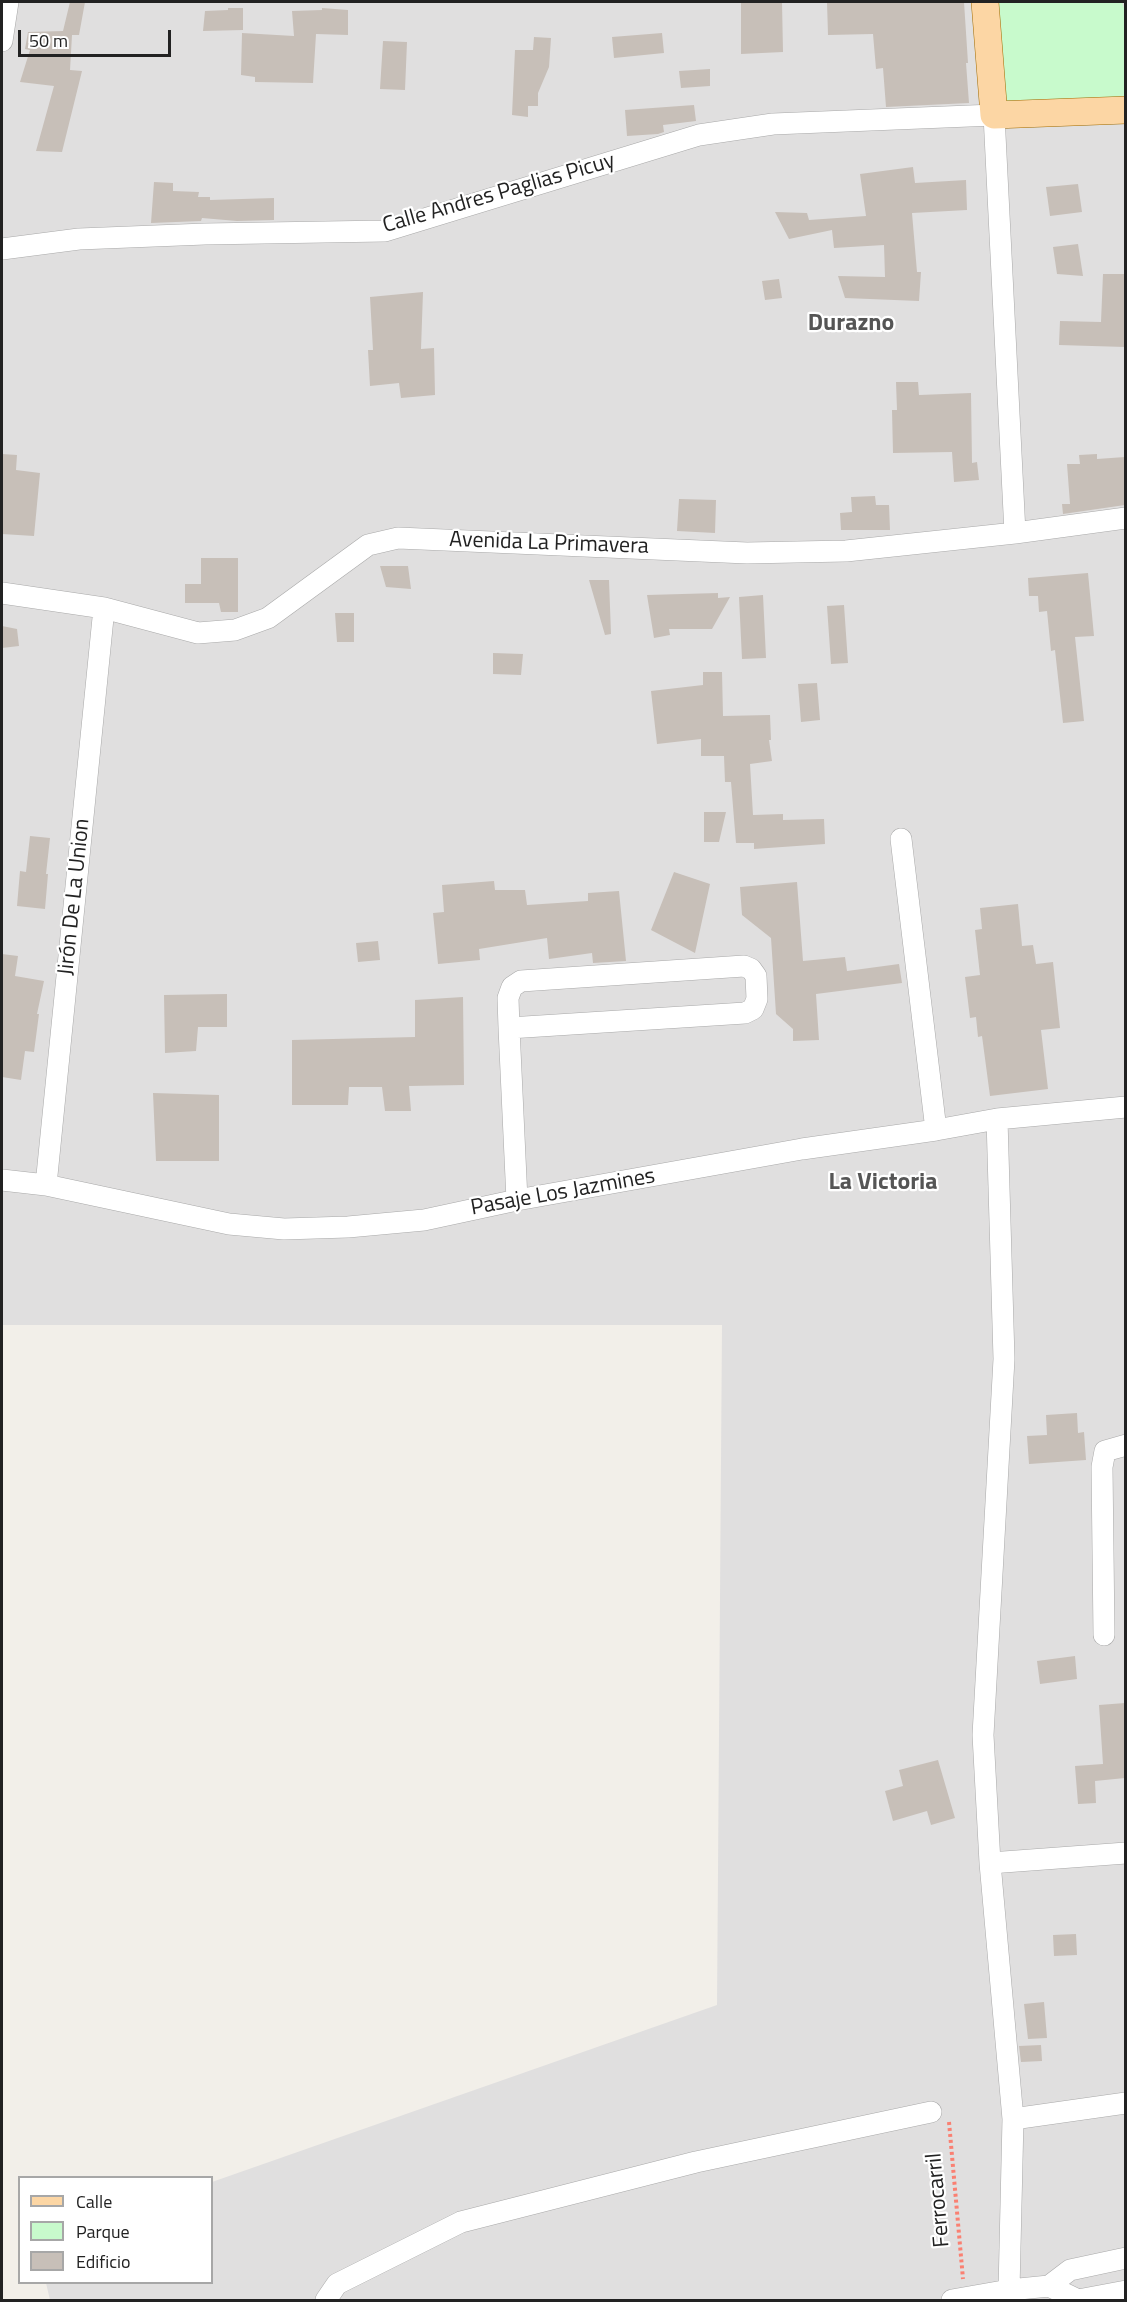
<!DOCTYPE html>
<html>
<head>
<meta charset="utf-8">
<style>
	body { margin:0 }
	#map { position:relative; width:1127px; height:2302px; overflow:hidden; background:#f2efe9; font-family:"Titillium Web",sans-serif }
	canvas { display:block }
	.frame { position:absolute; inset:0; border:3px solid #222; pointer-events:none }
	.legend { position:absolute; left:18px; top:2176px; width:195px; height:108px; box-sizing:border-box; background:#fff; border:2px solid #a7a7a7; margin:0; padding:8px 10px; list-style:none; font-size:18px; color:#222 }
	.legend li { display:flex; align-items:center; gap:12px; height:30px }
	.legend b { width:30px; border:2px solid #a7a7a7 }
	.scale { position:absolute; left:18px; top:30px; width:153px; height:27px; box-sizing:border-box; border:3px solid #222; border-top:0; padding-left:8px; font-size:18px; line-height:21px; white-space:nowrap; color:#222; -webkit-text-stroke:4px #fff; paint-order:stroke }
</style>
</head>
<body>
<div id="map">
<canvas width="1127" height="2302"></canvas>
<div class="frame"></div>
<ul class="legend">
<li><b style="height:8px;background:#fcd6a4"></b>Calle</li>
<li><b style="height:16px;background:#c8facc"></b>Parque</li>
<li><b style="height:16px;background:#c7bfb8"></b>Edificio</li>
</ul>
<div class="scale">50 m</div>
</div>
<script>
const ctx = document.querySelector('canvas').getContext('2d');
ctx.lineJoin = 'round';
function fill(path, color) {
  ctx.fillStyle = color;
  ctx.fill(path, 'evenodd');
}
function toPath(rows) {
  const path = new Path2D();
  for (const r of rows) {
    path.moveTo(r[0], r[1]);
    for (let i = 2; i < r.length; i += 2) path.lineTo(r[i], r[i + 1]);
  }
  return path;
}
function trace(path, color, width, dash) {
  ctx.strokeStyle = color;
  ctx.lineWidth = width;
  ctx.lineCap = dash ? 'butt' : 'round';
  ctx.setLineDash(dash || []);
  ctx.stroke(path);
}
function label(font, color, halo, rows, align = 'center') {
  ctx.font = font + ' "Titillium Web",sans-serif';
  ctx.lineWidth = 4.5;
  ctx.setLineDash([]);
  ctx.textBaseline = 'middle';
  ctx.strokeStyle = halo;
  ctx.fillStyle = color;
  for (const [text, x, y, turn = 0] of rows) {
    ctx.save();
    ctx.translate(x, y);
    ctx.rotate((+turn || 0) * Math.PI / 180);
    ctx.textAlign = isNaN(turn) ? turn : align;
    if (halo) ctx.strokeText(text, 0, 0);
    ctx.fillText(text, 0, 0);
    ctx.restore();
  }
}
const residential = toPath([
	[2,2,1125,2,1125,2300,50,2300,46,2283,212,2282,212,2182,717,2005,722,1325,2,1325]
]);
const park = toPath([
	[993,2,1122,2,1126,14,1125,101,1000,105]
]);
const building = toPath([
	[70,2,85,2,79,35,72,35,70,70,82,71,62,152,36,151,54,86,20,82,30,50,25,49,28,32,63,31],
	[741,2,782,2,783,52,741,54],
	[827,2,964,2,968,63,966,63,969,103,886,107,883,68,876,69,873,34,828,35],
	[228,8,243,8,243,30,203,31,205,11,228,10],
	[322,8,348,10,348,35,316,34,313,83,255,82,255,77,241,75,242,33,294,36,292,11,322,10],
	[662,33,664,53,614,58,612,37],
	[534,37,551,38,549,67,538,93,538,106,528,106,528,117,512,115,515,50,533,50],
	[383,41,407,42,405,90,380,89],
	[710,69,710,86,681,88,679,71],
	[694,105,696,121,663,125,664,132,658,134,627,136,625,110],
	[913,167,915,183,966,180,967,210,912,213,917,272,921,272,919,301,845,298,838,276,885,277,884,245,834,248,832,230,789,239,775,212,807,213,809,220,866,216,860,174],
	[154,182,173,183,173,191,199,192,198,197,210,197,210,200,274,198,274,220,237,221,202,218,201,221,151,223],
	[1078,184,1082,212,1050,216,1046,187],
	[1078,244,1083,276,1057,274,1053,247],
	[1103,274,1125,274,1125,347,1059,345,1060,321,1101,322],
	[779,279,782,298,765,300,762,281],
	[423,292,421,349,434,348,435,395,401,398,399,383,370,386,368,350,373,350,370,297],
	[896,382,918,382,919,395,971,393,972,463,977,462,979,480,954,482,952,452,893,453,892,410,897,410],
	[2,454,17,455,16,470,40,473,34,536,2,534],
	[1097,454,1097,459,1125,457,1125,505,1063,514,1062,504,1070,504,1067,464,1080,464,1079,455],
	[875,496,876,505,889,505,890,530,841,530,840,513,852,512,851,497],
	[679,499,716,500,715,533,677,531],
	[201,558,238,558,238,612,221,612,219,603,185,603,185,584,201,584],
	[380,566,408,566,411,589,386,587],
	[1088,573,1094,636,1075,637,1084,721,1063,723,1055,650,1051,651,1047,611,1039,612,1038,596,1029,596,1028,578],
	[589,580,609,580,611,634,605,635],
	[718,593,718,598,730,597,712,629,669,629,670,635,654,638,647,595],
	[763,595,766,658,742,659,739,597],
	[844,605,848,663,831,664,827,606],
	[335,613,354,613,354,642,337,642],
	[2,626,17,629,19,646,2,648],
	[493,653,523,654,521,675,493,674],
	[703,672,722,672,723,716,770,715,771,740,769,740,772,761,750,764,753,815,783,814,783,820,824,819,825,844,754,849,754,843,736,843,731,782,725,782,724,756,701,756,701,739,657,744,651,691,703,685],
	[817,683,820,720,801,722,798,684],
	[704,812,726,812,719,842,704,842],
	[30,836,50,838,46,874,48,874,45,909,17,906,20,871,26,872],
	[674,872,710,884,695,953,651,930],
	[494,881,495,890,525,890,527,905,588,901,588,893,619,891,626,961,593,963,592,953,549,959,547,938,479,949,480,960,438,964,433,913,444,912,442,885],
	[797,882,803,961,845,957,847,971,899,964,902,983,816,994,819,1040,793,1041,793,1029,776,1014,771,938,742,915,740,887],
	[1018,904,1022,946,1033,945,1036,964,1053,962,1060,1028,1041,1030,1048,1089,990,1096,982,1036,978,1037,976,1017,970,1018,965,977,980,975,975,930,982,929,980,908],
	[378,941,380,960,358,962,356,943],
	[2,954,18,956,15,976,44,981,37,1014,39,1014,34,1052,25,1051,21,1080,2,1077],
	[227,994,227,1027,198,1027,196,1051,165,1053,164,995],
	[463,997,464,1085,409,1086,411,1111,385,1111,382,1087,349,1087,348,1105,292,1105,292,1040,415,1037,415,1000],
	[153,1093,219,1095,219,1161,156,1161],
	[1077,1413,1078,1433,1084,1432,1086,1460,1029,1464,1027,1436,1047,1435,1046,1415],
	[1075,1656,1077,1679,1040,1684,1037,1661],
	[1125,1703,1125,1778,1095,1781,1096,1803,1078,1804,1075,1766,1103,1764,1099,1705],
	[938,1760,955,1818,931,1825,927,1811,893,1821,885,1791,903,1786,899,1770],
	[1076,1934,1077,1955,1054,1956,1053,1935],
	[1044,2002,1047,2038,1028,2039,1024,2004],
	[1041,2045,1042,2061,1021,2062,1019,2046]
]);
const path = toPath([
	[949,2122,963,2279]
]);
const minor = toPath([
	[2,41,8,2],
	[2,249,79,239,205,234,385,231,699,135,773,124,994,115,1015,533],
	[2,593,104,608,198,633,235,630,268,618,368,545,398,538,747,553,846,551,1015,533,1126,518],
	[901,839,936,1130],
	[509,1028,745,1013,753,1009,757,999,756,976,751,969,744,966,521,981,512,987,508,998,509,1028,517,1200],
	[997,1119,1004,1359,983,1735,990,1863,1013,2119,1009,2290],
	[2,1180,46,1185,229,1224,284,1229,348,1227,424,1220,517,1200,802,1149,936,1130,997,1119,1126,1107],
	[46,1185,104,608],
	[1104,1635,1102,1467,1105,1451,1126,1445],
	[990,1863,1126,1853],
	[1013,2119,1126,2103],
	[1049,2286,1070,2270,1126,2258],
	[326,2300,337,2284,461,2222,696,2162,931,2112],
	[952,2300,1009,2290,1049,2286,1078,2300,1126,2291]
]);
const major = toPath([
	[985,2,994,115,1126,110]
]);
const streetNames = [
	["Calle Andres Paglias Picuy",499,194,-16],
	["Avenida La Primavera",549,544,2],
	["Jirón De La Union",75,897,-84],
	["Pasaje Los Jazmines",563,1193,-10],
	["Ferrocarril",939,2200,-95]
];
const neighbourhoodNames = [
	["Durazno",851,324],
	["La Victoria",883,1183]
];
fill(residential, '#e0dfdf');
fill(park, '#c8facc');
fill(building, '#c7bfb8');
trace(minor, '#a9a9a9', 22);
trace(major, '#a06b00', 28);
trace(path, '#fa8072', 4, [3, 3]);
trace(minor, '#fff', 21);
trace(major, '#fcd6a4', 27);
label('22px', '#222', '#fff', streetNames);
label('bold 24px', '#555', '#fff', neighbourhoodNames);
</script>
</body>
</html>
